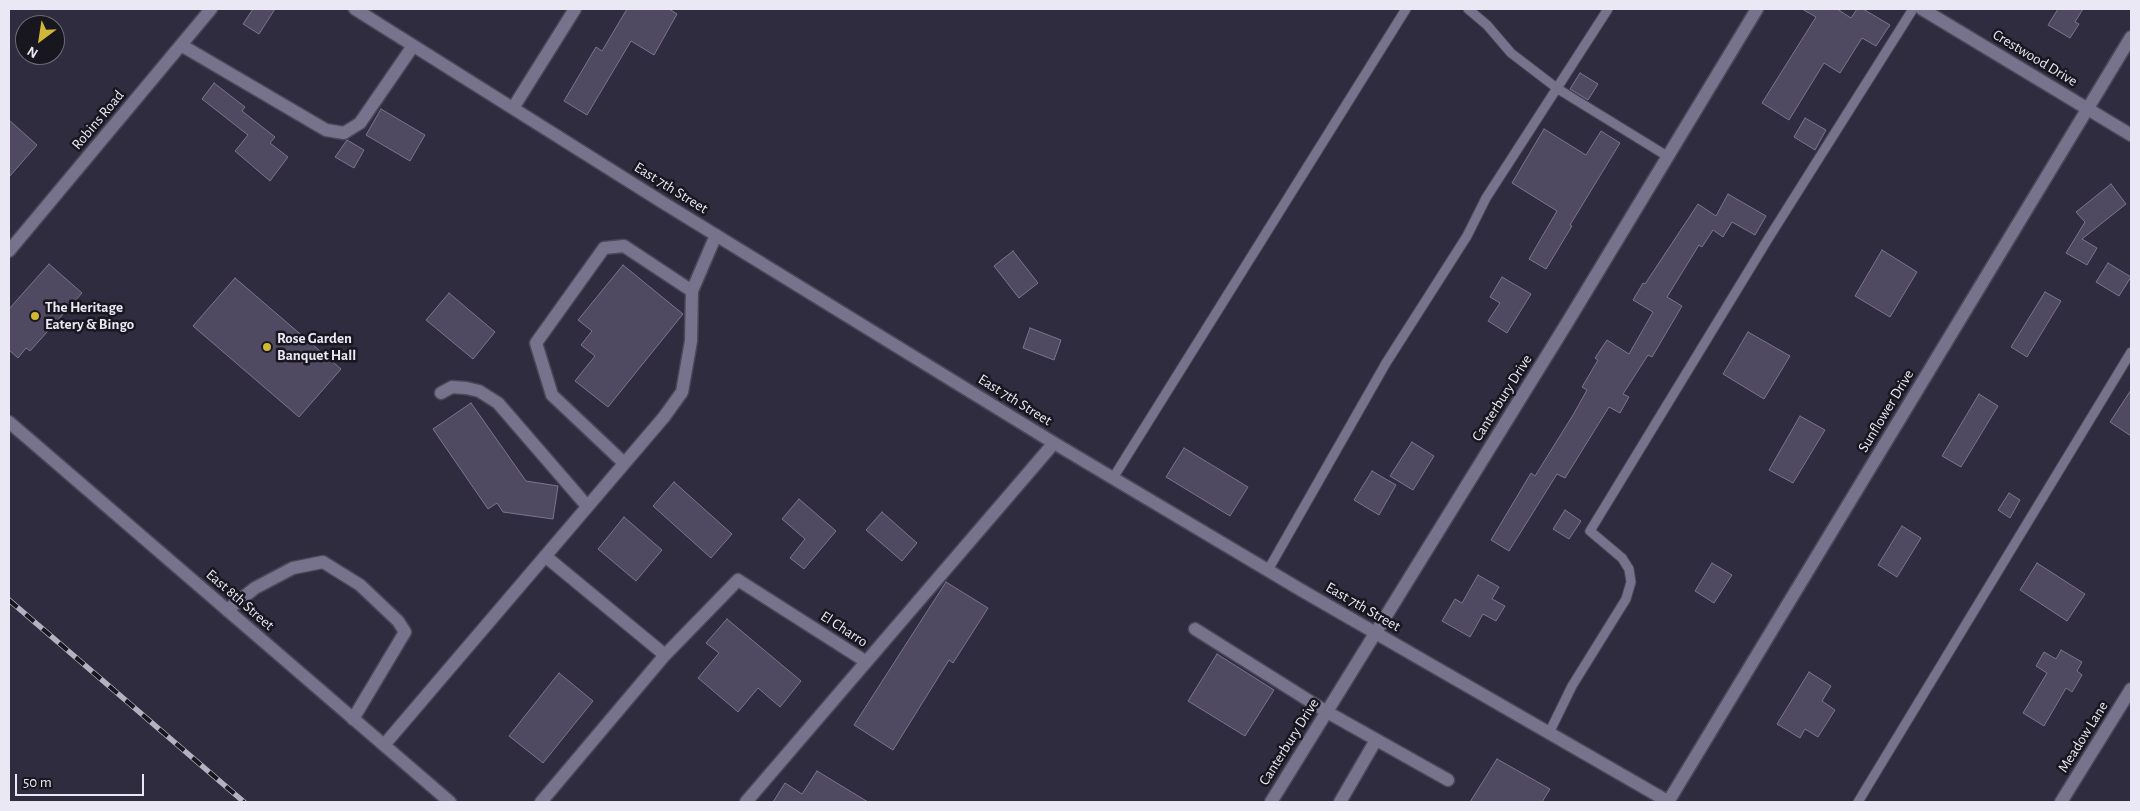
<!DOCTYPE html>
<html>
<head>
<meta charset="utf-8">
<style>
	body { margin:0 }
	#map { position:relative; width:2140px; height:811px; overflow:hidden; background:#302c40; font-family:"Alegreya Sans",sans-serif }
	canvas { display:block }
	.frame { position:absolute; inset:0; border:10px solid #ebe8f6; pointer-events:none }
	.north { position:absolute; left:15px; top:15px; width:50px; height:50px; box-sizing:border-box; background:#18161f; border:1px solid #6c6a75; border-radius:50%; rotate:211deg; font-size:14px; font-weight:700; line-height:20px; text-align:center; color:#ebe8f6 }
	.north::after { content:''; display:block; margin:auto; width:18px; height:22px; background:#d0b736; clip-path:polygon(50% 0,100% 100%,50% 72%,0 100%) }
	.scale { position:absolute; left:15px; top:774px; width:129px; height:22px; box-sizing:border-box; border:2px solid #ebe8f6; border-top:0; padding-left:6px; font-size:15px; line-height:18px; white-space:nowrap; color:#ebe8f6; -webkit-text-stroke:4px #18161f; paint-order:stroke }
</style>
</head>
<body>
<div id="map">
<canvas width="2140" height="811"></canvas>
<div class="frame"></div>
<div class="north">N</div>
<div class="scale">50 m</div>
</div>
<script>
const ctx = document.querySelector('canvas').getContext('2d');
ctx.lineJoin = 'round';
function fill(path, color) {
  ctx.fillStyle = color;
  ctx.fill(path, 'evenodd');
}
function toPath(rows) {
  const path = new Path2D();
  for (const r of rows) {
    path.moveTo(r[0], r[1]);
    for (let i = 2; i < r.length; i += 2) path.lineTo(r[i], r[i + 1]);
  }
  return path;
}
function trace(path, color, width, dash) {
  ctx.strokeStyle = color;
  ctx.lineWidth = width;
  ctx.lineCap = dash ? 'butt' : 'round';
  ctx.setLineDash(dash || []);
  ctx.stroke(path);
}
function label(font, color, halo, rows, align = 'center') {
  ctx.font = font + ' "Alegreya Sans",sans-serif';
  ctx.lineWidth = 5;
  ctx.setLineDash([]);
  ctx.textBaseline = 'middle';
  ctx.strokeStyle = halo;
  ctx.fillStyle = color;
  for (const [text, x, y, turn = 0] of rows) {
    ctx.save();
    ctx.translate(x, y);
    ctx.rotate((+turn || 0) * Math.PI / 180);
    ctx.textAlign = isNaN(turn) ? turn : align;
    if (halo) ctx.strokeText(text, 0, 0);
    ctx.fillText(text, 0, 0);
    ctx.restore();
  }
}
const building = toPath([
	[253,9,275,9,259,34,243,24,253,9],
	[627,9,669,9,677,14,654,55,631,41,587,115,564,101,596,47,602,51,627,9],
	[1802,9,1837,9,1851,18,1857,9,1863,9,1890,25,1876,46,1862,38,1840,73,1824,63,1789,120,1762,103,1816,17,1802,9],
	[2058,9,2083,9,2075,22,2079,24,2070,38,2048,25,2058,9],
	[1580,73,1598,84,1588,100,1570,89,1580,73],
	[214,83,245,107,242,111,275,137,270,143,288,157,270,181,235,151,248,135,202,99,214,83],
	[381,109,425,135,410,161,366,135,381,109],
	[1805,118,1826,130,1815,150,1794,137,1805,118],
	[9,120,37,145,9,177,9,120],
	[1544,129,1586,155,1601,131,1620,143,1570,225,1572,226,1546,269,1529,259,1557,211,1512,183,1544,129],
	[347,140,364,150,354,168,335,157,347,140],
	[2111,184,2126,204,2082,239,2097,248,2087,265,2066,253,2085,222,2076,212,2111,184],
	[1728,194,1766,216,1755,235,1732,222,1723,237,1713,230,1702,247,1699,245,1667,297,1682,306,1652,357,1648,355,1623,394,1629,397,1620,413,1609,407,1565,478,1557,474,1509,551,1491,540,1531,473,1535,476,1573,415,1587,390,1582,387,1598,360,1595,358,1607,340,1629,354,1653,312,1633,300,1643,283,1645,284,1698,204,1716,216,1728,194],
	[1882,250,1917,272,1890,317,1855,296,1882,250],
	[1013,251,1038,283,1019,298,994,266,1013,251],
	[2108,263,2131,277,2119,296,2096,282,2108,263],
	[49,264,82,293,30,351,26,348,18,358,9,350,9,309,49,264],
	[623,265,683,314,608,407,575,381,595,356,581,345,592,331,578,320,623,265],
	[1502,277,1531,294,1507,333,1488,321,1500,303,1490,297,1502,277],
	[235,278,341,369,299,417,193,326,235,278],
	[2045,292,2061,301,2027,357,2011,347,2045,292],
	[449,293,495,332,473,359,426,320,449,293],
	[1030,328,1061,340,1054,360,1023,348,1030,328],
	[1748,332,1790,356,1764,399,1723,374,1748,332],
	[2131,390,2131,436,2110,422,2131,390],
	[1979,394,1998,406,1961,467,1942,456,1979,394],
	[471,403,526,481,558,486,553,519,503,512,497,503,488,509,433,429,471,403],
	[1800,416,1825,430,1793,483,1769,470,1800,416],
	[1412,442,1434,456,1413,490,1390,476,1412,442],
	[1184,448,1248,487,1230,516,1166,477,1184,448],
	[1372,471,1396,485,1379,515,1354,500,1372,471],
	[674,482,732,534,711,558,653,506,674,482],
	[2009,493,2020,500,2010,518,1998,510,2009,493],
	[799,499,836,531,804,569,790,558,805,539,782,519,799,499],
	[1565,510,1581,521,1569,539,1553,529,1565,510],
	[882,512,917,543,902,561,866,530,882,512],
	[624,517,662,550,636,581,598,549,624,517],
	[1902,526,1921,538,1897,577,1878,565,1902,526],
	[1712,563,1732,575,1714,603,1695,591,1712,563],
	[2037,563,2085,594,2067,621,2020,590,2037,563],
	[1478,575,1499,587,1492,599,1505,606,1496,621,1483,614,1470,637,1442,621,1455,599,1462,603,1478,575],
	[946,582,988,608,953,663,949,660,893,750,854,725,946,582],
	[727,619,801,681,780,707,758,688,738,712,698,678,719,653,706,643,727,619],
	[2061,650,2082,662,2077,671,2082,675,2072,692,2066,688,2044,726,2023,713,2047,673,2036,666,2044,652,2056,659,2061,650],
	[1217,654,1274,690,1245,736,1188,701,1217,654],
	[1809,672,1831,686,1822,701,1835,710,1818,737,1805,729,1800,738,1777,724,1809,672],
	[559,673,593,701,543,763,509,736,559,673],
	[1497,759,1550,789,1542,802,1470,802,1497,759],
	[817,771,868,802,773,802,785,783,802,794,817,771]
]);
const service = toPath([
	[1468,9,1487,25,1511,53,1558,89,1667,156],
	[1113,478,1406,9],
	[1268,570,1386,363,1467,236,1486,198,1608,9],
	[1549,733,1572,686,1626,599,1631,582,1629,569,1622,558,1590,531,1768,239,1913,9],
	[1858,802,2131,352]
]);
const minor = toPath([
	[355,9,662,202,1054,443,1301,590,1669,802],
	[1922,9,2131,135],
	[181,45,326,130,344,133,360,123,413,46],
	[513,108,575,9],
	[9,251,211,9],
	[692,291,716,235],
	[441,393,452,387,466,388,479,391,498,403,587,506],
	[545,556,665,655],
	[227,610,255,588,293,568,323,562,360,585,398,621,405,632,353,719],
	[1195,629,1327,712,1448,780],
	[384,745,664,417,682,392,691,341,692,291,624,246,604,248,536,343,552,395,624,463],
	[541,802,665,655,738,580,865,661],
	[746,802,1054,443],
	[1271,802,1567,323,1757,9],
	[1340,802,1376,740],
	[1668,802,2131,37],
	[2061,802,2131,689]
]);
const secondary = toPath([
	[9,422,450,802]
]);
const rail = toPath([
	[9,600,244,802]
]);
const markers = [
	[35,316,5,"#d0b736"],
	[267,347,5,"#d0b736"]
];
const streetNames = [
	["Crestwood Drive",2035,58,31],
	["Robins Road",98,120,-50],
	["East 7th Street",671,188,32],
	["Canterbury Drive",1502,398,-58],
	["East 7th Street",1015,400,32],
	["Sunflower Drive",1886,411,-59],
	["East 8th Street",240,600,41],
	["East 7th Street",1363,607,30],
	["El Charro",844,629,33],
	["Meadow Lane",2083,737,-58],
	["Canterbury Drive",1289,742,-58]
];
const poiNames = [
	["The Heritage",45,307],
	["Eatery & Bingo",45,324],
	["Rose Garden",277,338],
	["Banquet Hall",277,355]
];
fill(building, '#4f4a61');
trace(building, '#7a758d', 1);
trace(service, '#4b4759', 11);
trace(minor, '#4b4759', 15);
trace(secondary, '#4b4759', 15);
trace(service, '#78738c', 9);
trace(minor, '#78738c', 12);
trace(secondary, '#78738c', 12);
trace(rail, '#b5b1c1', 5.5);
trace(rail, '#18161f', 4, [11]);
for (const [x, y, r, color] of markers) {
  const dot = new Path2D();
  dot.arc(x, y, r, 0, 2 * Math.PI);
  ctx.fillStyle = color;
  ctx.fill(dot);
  trace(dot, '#18161f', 2);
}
label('15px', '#ebe8f6', '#18161f', streetNames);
label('bold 15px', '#ebe8f6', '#18161f', poiNames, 'left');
</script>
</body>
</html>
